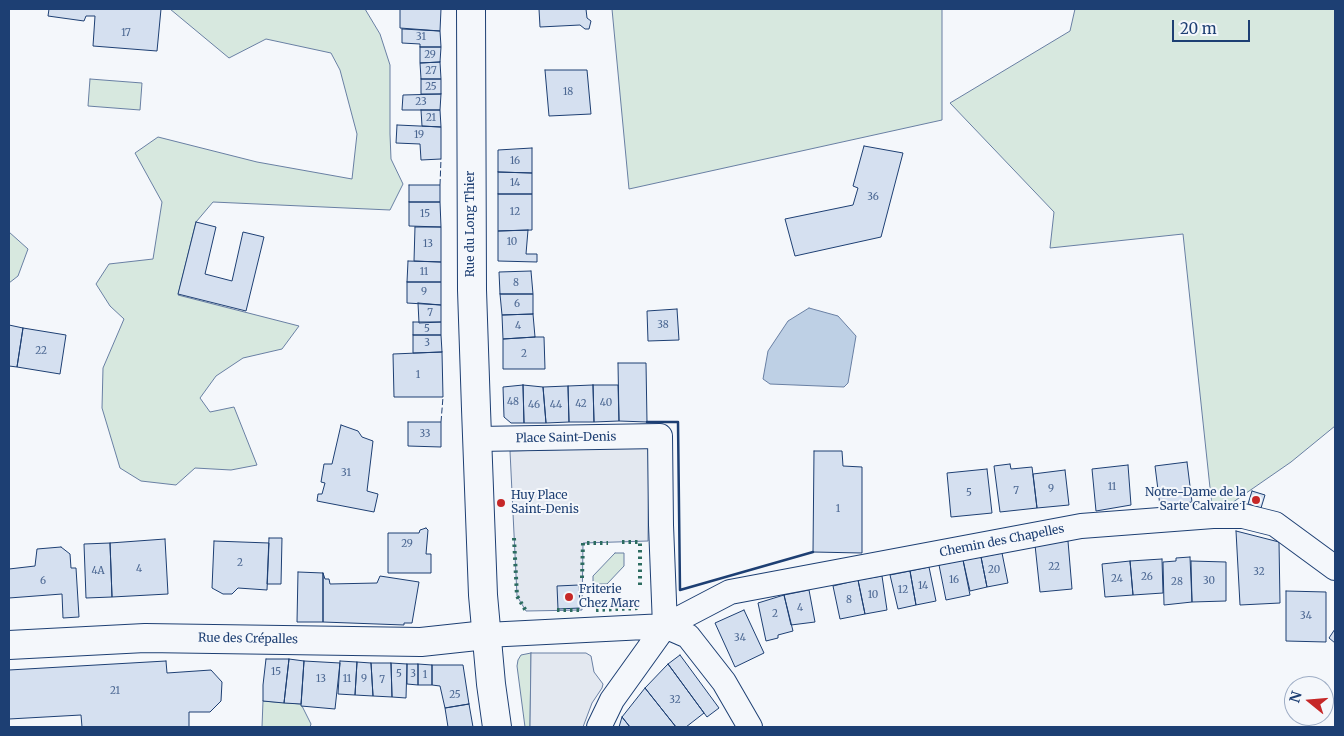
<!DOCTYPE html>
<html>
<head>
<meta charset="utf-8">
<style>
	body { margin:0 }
	#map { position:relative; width:1344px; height:736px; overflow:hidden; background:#f4f7fb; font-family:Merriweather,serif }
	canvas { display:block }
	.frame { position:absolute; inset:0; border:10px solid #1d3f73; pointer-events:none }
	.north { position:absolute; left:1284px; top:676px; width:50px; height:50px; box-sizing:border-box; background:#f4f7fb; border:1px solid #9eadc5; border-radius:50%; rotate:287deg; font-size:14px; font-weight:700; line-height:20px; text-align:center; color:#1d3f73 }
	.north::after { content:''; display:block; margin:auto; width:18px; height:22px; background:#c62828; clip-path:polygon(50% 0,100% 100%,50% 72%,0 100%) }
	.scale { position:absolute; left:1172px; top:20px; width:78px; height:22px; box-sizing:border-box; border:2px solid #1d3f73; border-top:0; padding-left:6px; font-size:15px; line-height:18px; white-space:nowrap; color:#1d3f73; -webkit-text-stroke:4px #f4f7fb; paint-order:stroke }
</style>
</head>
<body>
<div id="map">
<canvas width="1344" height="736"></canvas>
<div class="frame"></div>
<div class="north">N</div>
<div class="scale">20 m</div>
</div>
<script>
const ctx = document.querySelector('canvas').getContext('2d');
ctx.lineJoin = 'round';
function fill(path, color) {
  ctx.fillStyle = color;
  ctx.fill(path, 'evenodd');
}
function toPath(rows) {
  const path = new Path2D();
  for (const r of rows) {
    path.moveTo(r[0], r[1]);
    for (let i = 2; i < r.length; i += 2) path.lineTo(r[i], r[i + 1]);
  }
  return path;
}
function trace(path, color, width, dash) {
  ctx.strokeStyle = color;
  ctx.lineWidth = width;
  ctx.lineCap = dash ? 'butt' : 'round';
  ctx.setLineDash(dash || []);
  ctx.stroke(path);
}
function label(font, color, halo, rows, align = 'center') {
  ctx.font = font + ' Merriweather,serif';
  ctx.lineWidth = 4;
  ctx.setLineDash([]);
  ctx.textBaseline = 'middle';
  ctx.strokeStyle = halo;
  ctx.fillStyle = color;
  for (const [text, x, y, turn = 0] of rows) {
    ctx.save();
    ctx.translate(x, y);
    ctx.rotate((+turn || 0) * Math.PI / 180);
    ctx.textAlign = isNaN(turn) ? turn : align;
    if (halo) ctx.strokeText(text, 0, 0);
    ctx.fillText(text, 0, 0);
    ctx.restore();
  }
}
const green = toPath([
	[170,9,365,9,380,34,390,65,390,134,391,159,403,184,390,210,213,202,196,222,178,295,299,326,282,349,243,358,216,376,200,398,210,412,234,407,257,465,231,470,195,468,176,485,141,481,120,468,102,408,103,368,124,319,110,306,96,284,109,264,153,259,162,202,135,153,158,137,257,162,352,179,357,134,340,70,331,53,266,39,229,58,170,9],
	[612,9,942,9,942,120,629,189,612,9],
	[1075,9,1335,9,1335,426,1291,462,1213,516,1183,234,1050,248,1054,212,950,103,1070,31,1075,9],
	[90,79,142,83,140,110,88,106,90,79],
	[9,232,28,249,18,276,9,283,9,232],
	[615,553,624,553,624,566,607,584,593,584,593,576,615,553],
	[531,653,530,727,525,727,517,666,518,660,521,655,531,653],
	[263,701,301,704,311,724,310,727,262,727,263,701]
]);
const parking = toPath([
	[649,447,648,541,583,543,582,610,526,611,517,596,510,451,649,447],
	[531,653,586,653,591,656,594,672,603,684,602,688,592,703,583,727,530,727,531,653]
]);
const water = toPath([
	[809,308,838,316,856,336,848,383,844,387,770,384,763,379,768,351,788,321,809,308]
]);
const building = toPath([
	[49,9,161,9,157,51,93,46,95,16,86,16,84,21,48,16,49,9],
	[400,9,441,9,440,31,400,28,400,9],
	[539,9,586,9,587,18,591,21,589,29,585,29,580,25,540,27,539,9],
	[402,29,440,31,441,47,420,47,420,44,402,43,402,29],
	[420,47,441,47,440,62,420,63,420,47],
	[440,62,441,79,421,79,420,63,440,62],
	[545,70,587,70,591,114,549,116,545,70],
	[421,79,441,79,441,94,421,94,421,79],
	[441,94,440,110,402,110,403,95,441,94],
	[421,110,440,110,441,127,422,126,421,110],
	[397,125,441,127,441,159,421,160,420,144,396,143,397,125],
	[864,146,903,153,881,237,795,256,785,219,853,205,858,188,853,186,864,146],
	[532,148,532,173,498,172,498,150,532,148],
	[498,172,532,173,532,194,498,194,498,172],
	[409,185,440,185,440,202,409,202,409,185],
	[498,194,532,194,532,230,498,231,498,194],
	[409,202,440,202,441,227,409,226,409,202],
	[196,222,216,227,205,274,232,281,243,232,264,237,246,311,178,294,196,222],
	[415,227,441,227,441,262,414,261,415,227],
	[528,230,526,254,537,254,537,262,498,261,498,231,528,230],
	[408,261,441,262,441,282,407,282,408,261],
	[531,271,533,294,500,294,499,272,531,271],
	[407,282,441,282,441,305,407,303,407,282],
	[500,294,533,294,533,314,502,315,500,294],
	[418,303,441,305,441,322,419,323,418,303],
	[677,309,679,340,648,341,647,311,677,309],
	[533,314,535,337,503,339,502,315,533,314],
	[413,322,441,322,441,335,413,335,413,322],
	[9,325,23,328,17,367,9,366,9,325],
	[23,328,66,335,60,374,17,367,23,328],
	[413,335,441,335,442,352,413,353,413,335],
	[535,337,544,337,545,369,503,369,503,339,535,337],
	[442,352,443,397,394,397,393,354,442,352],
	[618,363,646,363,647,422,619,421,618,363],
	[523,385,524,423,511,423,504,417,503,387,523,385],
	[523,385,543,387,546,423,524,423,523,385],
	[593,385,594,422,569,422,568,386,593,385],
	[593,385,618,385,619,421,594,422,593,385],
	[568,386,569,422,546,423,543,387,568,386],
	[408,422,441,422,441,447,408,446,408,422],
	[341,425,358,431,362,437,373,441,367,491,378,494,374,512,317,501,318,494,322,494,325,483,321,482,324,464,332,464,341,425],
	[814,451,842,451,843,466,862,467,862,553,813,552,814,451],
	[1187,462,1192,502,1160,506,1155,466,1187,462],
	[1010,464,1011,469,1032,467,1037,508,1000,512,994,466,1010,464],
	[1128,465,1131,505,1096,511,1092,469,1128,465],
	[987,469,992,513,951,517,947,473,987,469],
	[1065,470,1069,505,1037,508,1033,474,1065,470],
	[1252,491,1265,495,1261,508,1248,504,1252,491],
	[426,528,428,530,426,554,431,554,431,573,388,573,388,533,419,533,420,530,426,528],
	[1236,531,1279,542,1280,603,1240,605,1236,531],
	[269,538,282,538,281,584,267,584,269,538],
	[165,539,168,594,112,597,110,543,165,539],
	[214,541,269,543,267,590,238,588,232,594,223,594,212,588,214,541],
	[1068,541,1072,589,1040,592,1035,545,1068,541],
	[110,543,112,597,86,598,84,544,110,543],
	[61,547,70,554,71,568,76,568,79,617,63,618,62,594,9,598,9,569,35,566,37,549,61,547],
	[1002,553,1008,583,987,587,981,557,1002,553],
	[981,557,987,587,970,591,963,560,981,557],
	[1190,557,1192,602,1164,605,1163,562,1176,561,1176,558,1190,557],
	[1162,559,1163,593,1133,595,1130,561,1162,559],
	[963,560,970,595,946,600,939,565,963,560],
	[1130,561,1133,595,1105,597,1102,564,1130,561],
	[1191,561,1226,562,1226,601,1192,602,1191,561],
	[929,567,936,601,916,605,910,571,929,567],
	[910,571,916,605,898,609,890,575,910,571],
	[298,572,323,573,323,622,297,622,298,572],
	[323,573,325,579,329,579,330,584,377,583,380,576,419,582,412,623,404,623,404,625,323,622,323,573],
	[882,576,887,610,865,614,858,580,882,576],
	[858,580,865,614,840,619,833,586,858,580],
	[579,585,580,608,558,609,557,586,579,585],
	[809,590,815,622,791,625,784,595,809,590],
	[1286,591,1326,592,1326,642,1286,641,1286,591],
	[784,595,793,631,778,635,778,638,766,641,758,603,784,595],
	[744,610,764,653,735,667,715,623,744,610],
	[1335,629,1335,643,1329,638,1335,629],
	[680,655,719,708,707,717,668,664,680,655],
	[266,659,289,659,284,703,263,701,263,685,266,659],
	[289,659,304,661,301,704,284,703,289,659],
	[166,661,167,673,211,670,222,682,221,701,210,712,189,712,189,727,82,727,81,715,9,719,9,670,166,661],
	[304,661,340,663,335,709,301,706,304,661],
	[340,661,357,662,355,695,338,694,340,661],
	[357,662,371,663,373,696,355,695,357,662],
	[371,663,391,663,392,697,373,696,371,663],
	[391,663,407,664,406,698,392,697,391,663],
	[407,664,418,664,418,685,407,684,407,664],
	[418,664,432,665,432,685,418,685,418,664],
	[668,664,704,713,686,727,676,727,645,688,668,664],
	[432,665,463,665,469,704,445,708,440,686,432,685,432,665],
	[645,688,676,727,630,727,622,717,645,688],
	[469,704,473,727,448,727,445,708,469,704],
	[622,717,630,727,619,727,622,717]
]);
const street = toPath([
	[477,439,660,436,661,525,665,626,612,700,599,727],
	[665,626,730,592,1081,526,1213,516,1243,516,1275,524,1335,568],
	[486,635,665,626,688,636,724,682,750,727]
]);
const secondary = toPath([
	[9,645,145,638,421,642,486,635]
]);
const primary = toPath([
	[471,9,472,290,476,409,483,595,491,684,497,727]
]);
const hedge = toPath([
	[514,538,517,596,526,611],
	[622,542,640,542,640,586],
	[582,578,583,543,608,543],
	[557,610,582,610],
	[596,610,640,608]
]);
const fence = toPath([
	[440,185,441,159],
	[441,422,443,397]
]);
const wall = toPath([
	[647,422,678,422,680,590,813,552]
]);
const markers = [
	[1256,500,5,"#c62828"],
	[501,503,5,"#c62828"],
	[569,597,5,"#c62828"]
];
const numberNames = [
	["17",126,33],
	["31",421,37],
	["29",430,55],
	["27",431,71],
	["25",431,87],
	["18",568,92],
	["23",421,102],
	["21",431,118],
	["19",419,135],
	["16",515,161],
	["14",515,183],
	["36",873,197],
	["12",515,212],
	["15",425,214],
	["10",512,242],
	["13",428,244],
	["11",424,272],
	["8",516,283],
	["9",424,292],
	["6",517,304],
	["7",430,313],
	["38",663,325],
	["4",518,326],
	["5",427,329],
	["3",427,343],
	["22",41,351],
	["2",524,354],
	["1",418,375],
	["48",513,402],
	["40",606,403],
	["42",581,404],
	["46",534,405],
	["44",556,405],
	["33",425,434],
	["31",346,473],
	["11",1112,487],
	["9",1051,489],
	["7",1016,491],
	["5",969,493],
	["1",838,509],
	["29",407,544],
	["2",240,563],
	["22",1054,567],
	["4",139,569],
	["20",994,570],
	["4A",98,571],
	["32",1259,572],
	["26",1147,577],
	["24",1117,579],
	["16",954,580],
	["6",43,581],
	["30",1209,581],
	["28",1177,582],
	["14",923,586],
	["12",903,590],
	["10",873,595],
	["8",849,600],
	["4",800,608],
	["2",775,614],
	["34",1306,616],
	["34",740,638],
	["15",276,672],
	["5",399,674],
	["3",413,674],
	["1",425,675],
	["13",321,679],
	["11",347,679],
	["9",364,679],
	["7",382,680],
	["21",115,691],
	["25",455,695],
	["32",675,700]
];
const streetNames = [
	["Rue du Long Thier",471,224,-90],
	["Place Saint-Denis",566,438,-1],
	["Chemin des Chapelles",1002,541,-11],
	["Rue des Crépalles",248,639,1]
];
const poiNames = [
	["Notre-Dame de la",1246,493,"right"],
	["Sarte Calvaire I",1246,507,"right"],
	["Huy Place",511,496],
	["Saint-Denis",511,510],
	["Friterie",579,590],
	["Chez Marc",579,604]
];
fill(green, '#d7e8df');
trace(green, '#687fa3', 1);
fill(parking, '#e3e8f0');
trace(parking, '#687fa3', 1);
fill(water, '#bed0e5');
trace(water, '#687fa3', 1);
fill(building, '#d5e0f0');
trace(building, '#1d3f73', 1);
trace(street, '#1d3f73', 26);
trace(secondary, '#1d3f73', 30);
trace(primary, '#1d3f73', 30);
trace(street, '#f4f7fb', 24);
trace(secondary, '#f4f7fb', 28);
trace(primary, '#f4f7fb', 28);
trace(hedge, '#2c6c60', 4, [2.5, 4]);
trace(fence, '#1d3f73', 1, [6, 2.5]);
trace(wall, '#1d3f73', 2.5);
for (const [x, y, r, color] of markers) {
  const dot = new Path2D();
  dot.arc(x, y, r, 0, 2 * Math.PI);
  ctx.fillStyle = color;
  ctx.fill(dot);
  trace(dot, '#f4f7fb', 2);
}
label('10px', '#4b6792', null, numberNames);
label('12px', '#1d3f73', '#f4f7fb', streetNames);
label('12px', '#1d3f73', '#f4f7fb', poiNames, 'left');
</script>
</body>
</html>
